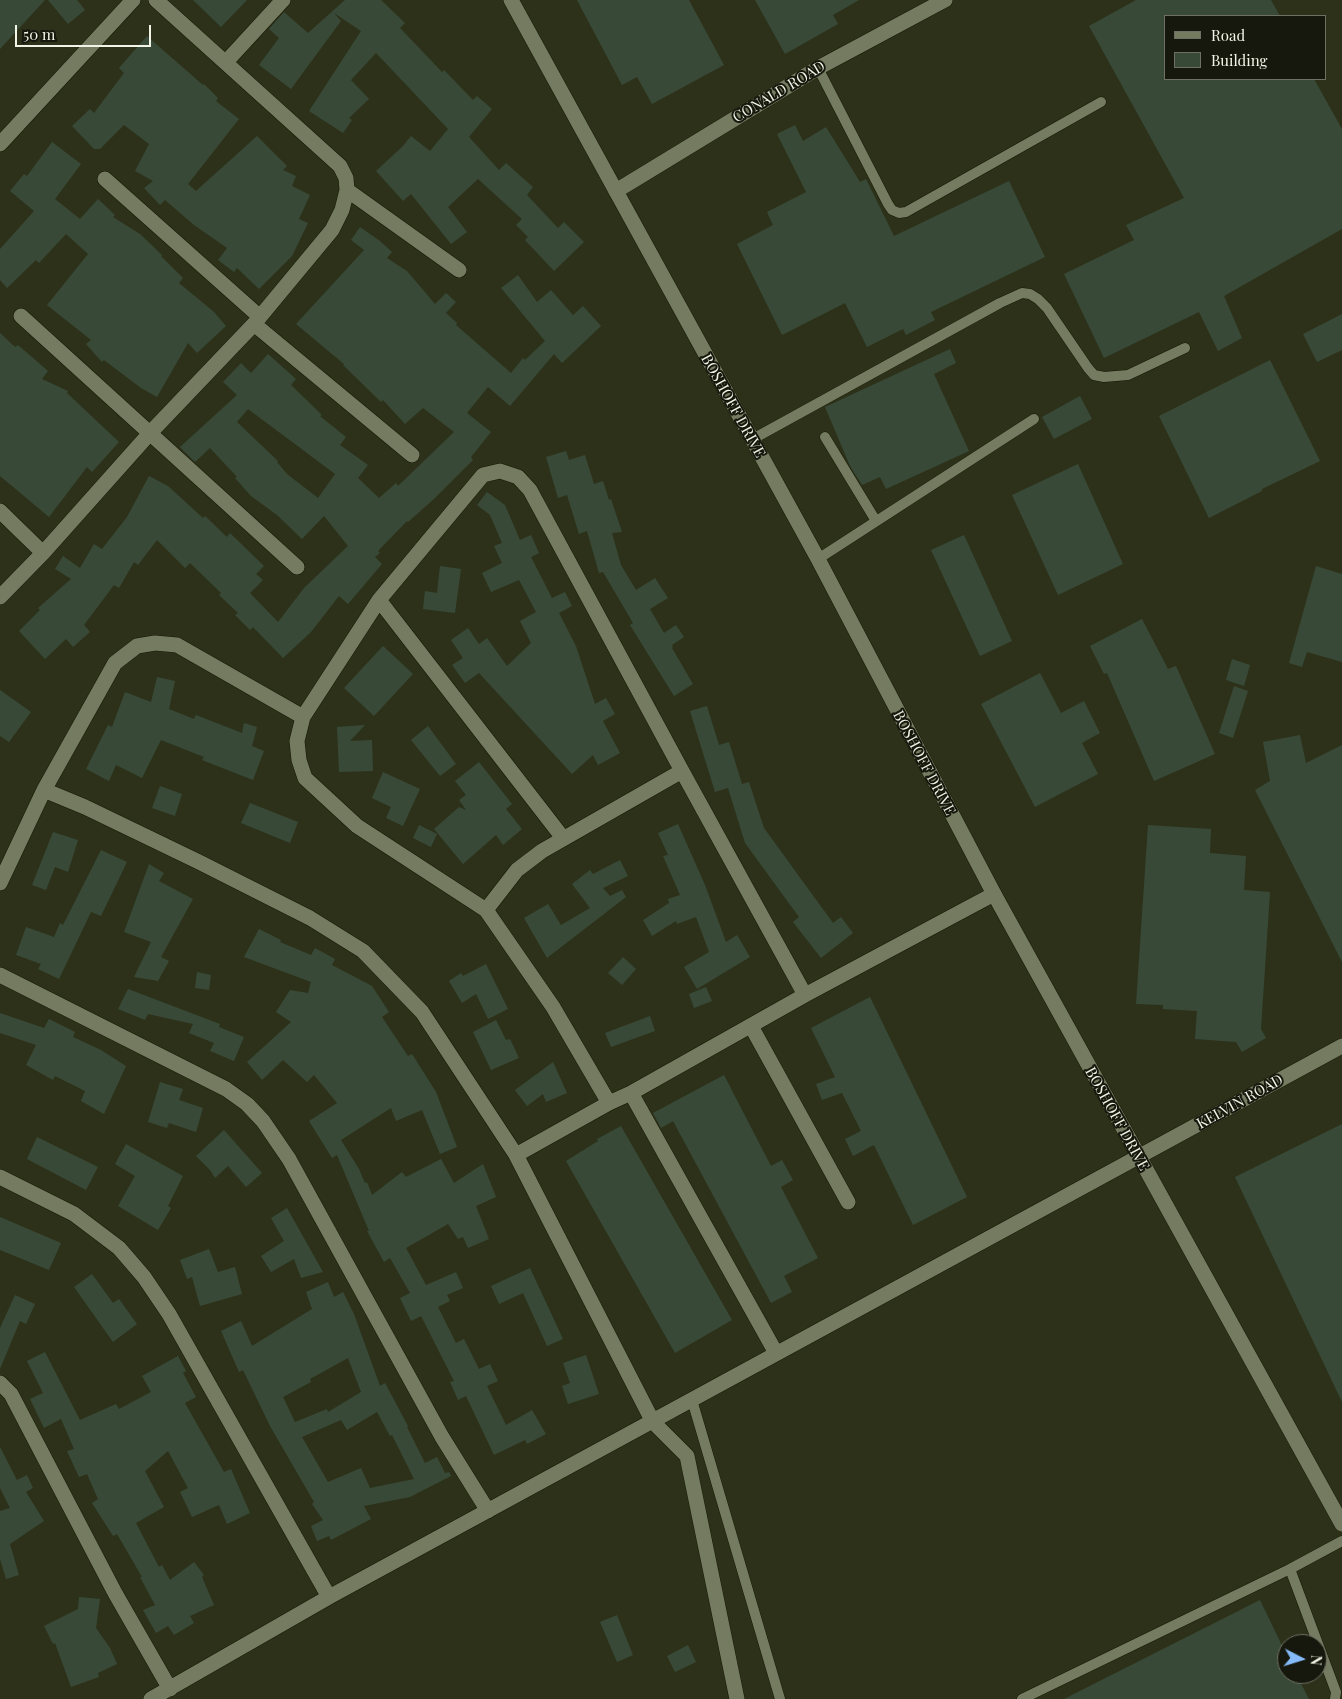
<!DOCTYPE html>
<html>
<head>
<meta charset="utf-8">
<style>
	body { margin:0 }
	#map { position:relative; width:1342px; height:1699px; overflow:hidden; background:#2d311a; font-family:"Playfair Display",serif }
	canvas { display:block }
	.legend { position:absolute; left:1164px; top:15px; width:162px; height:65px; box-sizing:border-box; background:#16180d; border:1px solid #6e7064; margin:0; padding:6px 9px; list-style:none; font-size:15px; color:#f1f4e6 }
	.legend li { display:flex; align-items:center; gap:10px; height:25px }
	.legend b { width:25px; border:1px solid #6e7064 }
	.north { position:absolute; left:1277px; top:1634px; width:50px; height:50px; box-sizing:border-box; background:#16180d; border:1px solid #6e7064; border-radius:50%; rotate:95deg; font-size:14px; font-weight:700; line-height:20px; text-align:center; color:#f1f4e6 }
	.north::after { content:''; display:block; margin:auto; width:18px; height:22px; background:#85bbfb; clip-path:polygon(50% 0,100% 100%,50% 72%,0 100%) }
	.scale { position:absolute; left:15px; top:25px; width:136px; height:22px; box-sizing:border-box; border:2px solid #f1f4e6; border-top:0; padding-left:6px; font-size:15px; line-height:18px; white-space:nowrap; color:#f1f4e6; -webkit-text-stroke:4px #16180d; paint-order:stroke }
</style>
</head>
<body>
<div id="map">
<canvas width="1342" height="1699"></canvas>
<ul class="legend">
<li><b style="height:6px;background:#757b60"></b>Road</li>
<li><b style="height:14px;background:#384a37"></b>Building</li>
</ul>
<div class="north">N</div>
<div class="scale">50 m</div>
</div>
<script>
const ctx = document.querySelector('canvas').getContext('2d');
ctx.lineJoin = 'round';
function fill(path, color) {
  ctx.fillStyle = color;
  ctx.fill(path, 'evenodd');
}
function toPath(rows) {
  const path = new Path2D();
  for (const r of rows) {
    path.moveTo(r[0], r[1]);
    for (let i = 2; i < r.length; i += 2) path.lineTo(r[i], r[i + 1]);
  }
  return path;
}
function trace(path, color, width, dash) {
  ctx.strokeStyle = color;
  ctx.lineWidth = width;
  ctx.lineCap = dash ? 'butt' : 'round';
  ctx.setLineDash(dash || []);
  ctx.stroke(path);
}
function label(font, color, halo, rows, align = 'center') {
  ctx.font = font + ' "Playfair Display",serif';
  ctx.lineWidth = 4;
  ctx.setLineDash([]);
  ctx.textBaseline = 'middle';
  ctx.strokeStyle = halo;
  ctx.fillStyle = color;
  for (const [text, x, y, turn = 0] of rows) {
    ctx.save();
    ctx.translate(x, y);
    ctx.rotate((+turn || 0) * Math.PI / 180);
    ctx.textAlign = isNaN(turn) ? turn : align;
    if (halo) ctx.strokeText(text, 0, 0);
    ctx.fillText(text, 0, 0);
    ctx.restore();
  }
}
const building = toPath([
	[0,0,45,0,0,49],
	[48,0,77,0,85,10,68,24],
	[193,0,247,0,221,27],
	[345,0,381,0,405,23,400,28,442,72,444,70,473,100,477,96,492,109,469,137,499,170,506,163,533,187,527,195,558,228,564,222,584,242,554,271,525,240,528,237,516,225,522,219,478,179,448,207,467,232,451,244,411,194,403,201,376,171,403,146,411,136,430,151,448,129,376,53,351,80,369,99,349,118,352,120,343,133,309,111,361,31,334,13,341,21,291,89,259,65,279,38,269,29,284,12,308,33],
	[577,0,689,0,724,65,652,104,637,77,622,85],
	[755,0,859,0,833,15,838,24,785,54],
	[1136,0,1271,0,1280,16,1166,16,1166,79,1314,79,1342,129,1342,229,1224,296,1242,338,1218,351,1199,312,1104,358,1064,274,1134,240,1126,225,1184,198,1089,26],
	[147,36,203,85,204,84,218,98,216,101,239,119,188,184,196,191,257,136,287,166,283,170,296,176,292,186,310,195,299,219,308,223,292,256,259,289,237,268,234,272,218,260,227,248,194,225,165,200,160,205,144,188,153,181,135,171,149,144,124,125,100,149,94,149,72,126,90,109,94,113,124,73,119,68],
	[795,125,803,141,826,127,860,182,866,179,894,236,1009,181,1045,257,931,312,935,320,906,335,903,329,867,347,845,303,782,335,737,244,773,225,767,212,806,192,777,134],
	[52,142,81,164,55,199,80,219,98,199,115,215,113,217,140,234,162,255,161,256,183,278,179,283,214,312,226,326,197,353,188,343,157,397,141,388,104,360,102,362,86,344,91,340,47,305,88,254,66,234,39,263,36,260,7,288,0,280,0,249,34,211,10,191,24,174,27,176],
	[360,227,380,241,392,252,387,258,407,271,435,304,446,293,456,302,446,313,457,323,456,325,511,373,523,358,525,360,545,341,501,288,518,275,537,302,551,290,573,315,583,306,601,326,562,363,554,354,510,406,488,387,467,413,491,432,471,457,473,460,435,498,408,522,407,521,378,551,380,553,375,557,382,564,348,604,339,596,311,632,283,658,253,627,250,630,235,615,238,613,219,595,221,593,190,563,185,568,157,540,138,565,134,562,119,588,114,585,84,625,90,632,73,647,66,639,45,659,19,631,40,610,38,608,71,579,55,569,63,556,80,568,94,544,102,549,127,517,149,476,168,486,203,518,205,516,227,537,230,533,264,566,256,574,263,580,250,593,278,622,304,588,348,546,324,516,302,539,277,515,251,496,235,478,237,477,210,448,195,462,180,447,237,395,223,382,241,363,251,373,268,354,296,379,291,385,322,415,320,416,346,437,340,445,368,465,358,478,379,498,396,483,398,486,454,432,423,408,405,424,383,400,381,402,343,365,344,364,296,324,364,250,351,240],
	[248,409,335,474,318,498,287,474,277,462,278,461,237,422],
	[1342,314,1342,350,1317,362,1303,334],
	[0,333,15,347,18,345,48,371,42,379,68,391,67,393,119,442,92,472,87,467,49,517,0,476],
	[950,349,956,363,934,374,969,451,886,489,880,477,862,485,850,466,825,407],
	[1270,360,1320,461,1262,489,1262,491,1209,518,1159,416],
	[1080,396,1092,419,1054,439,1042,417],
	[566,451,569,460,585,455,594,484,603,481,609,500,611,499,622,532,612,533,621,565,636,590,655,578,668,598,650,609,664,633,676,625,684,637,672,645,673,647,672,648,693,684,674,696,630,625,633,623,603,572,599,573,587,531,579,534,567,495,558,498,546,457],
	[1078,464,1123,564,1058,595,1012,495],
	[487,492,505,505,520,540,531,535,539,553,531,557,552,598,565,592,572,606,559,613,576,646,595,704,606,698,615,714,603,721,620,753,598,765,593,755,572,774,479,673,465,683,452,665,463,658,451,640,468,628,479,644,487,638,507,666,531,643,520,621,536,612,519,580,491,592,482,573,502,563,494,546,502,543,490,515,477,505],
	[964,535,1012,641,980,656,931,550],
	[440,566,461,569,455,613,423,609,425,591,437,593],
	[1316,566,1342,574,1342,662,1307,652,1302,667,1289,663],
	[1142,619,1168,669,1176,666,1215,754,1154,781,1107,673,1104,674,1090,646],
	[383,646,413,674,374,716,344,688],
	[1232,659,1250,665,1244,686,1226,680],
	[1040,673,1061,713,1084,701,1100,733,1082,743,1098,774,1035,807,981,704],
	[157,677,175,681,169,709,194,719,196,715,242,733,244,723,257,727,252,746,264,751,253,780,202,760,204,757,161,740,142,778,116,765,109,781,86,769,108,725,112,727,125,692,151,702],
	[1234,686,1248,691,1233,738,1219,733],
	[0,690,31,712,9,742,0,736],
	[707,706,719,745,729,742,742,784,749,782,764,828,833,923,841,917,853,933,821,958,793,922,799,917,745,843,728,788,715,792,690,711],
	[365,725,350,741,372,740,373,771,339,772,337,727],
	[428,726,456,764,440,776,411,740],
	[1300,735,1306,763,1342,745,1342,962,1255,790,1270,781,1263,742],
	[479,762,512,804,506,809,522,829,503,845,496,835,463,864,434,829,459,807,466,810,459,800,466,795,455,781],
	[383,772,420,789,403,826,386,818,391,807,372,798],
	[160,786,182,794,175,816,152,808],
	[250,803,298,822,290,843,241,823],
	[678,824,705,885,726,942,737,935,750,957,697,989,684,967,709,952,696,917,677,924,676,921,652,936,643,920,669,903,668,899,680,895,663,856,668,855,658,833],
	[419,825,437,834,431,847,413,838],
	[1148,825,1211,829,1210,853,1246,856,1244,890,1270,892,1261,1029,1266,1038,1242,1052,1236,1042,1195,1039,1197,1011,1163,1009,1163,1005,1136,1004],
	[53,832,78,840,68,872,55,867,46,890,32,885],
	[101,850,127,862,101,916,91,912,59,979,38,969,41,964,16,955,26,927,54,937,60,923,63,925],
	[620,860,628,876,603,888,610,896,622,890,626,897,547,958,524,918,548,904,561,925,590,908,572,884,590,870,593,874],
	[149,864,164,873,159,881,193,899,161,957,169,961,158,981,134,977,151,942,124,932],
	[259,929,281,940,280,942,311,955,315,948,335,959,332,965,372,986,389,1012,382,1017,408,1056,412,1054,436,1092,457,1147,440,1154,422,1110,396,1121,391,1108,341,1140,359,1169,365,1183,367,1182,372,1195,402,1172,406,1177,441,1159,454,1183,483,1164,496,1197,476,1206,489,1239,468,1248,463,1237,458,1239,448,1224,406,1248,426,1285,456,1272,463,1288,447,1295,450,1301,438,1307,456,1343,464,1339,479,1369,490,1364,498,1381,487,1386,506,1425,532,1410,546,1434,527,1444,525,1440,494,1455,466,1396,458,1400,450,1382,454,1381,421,1316,411,1321,400,1298,410,1293,390,1258,384,1262,367,1231,369,1231,337,1155,332,1158,309,1121,337,1103,314,1075,307,1082,283,1060,262,1080,247,1062,291,1022,276,1012,290,990,308,993,311,982,244,957],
	[623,957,636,969,622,985,608,973],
	[486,964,508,1009,488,1019,476,994,462,1003,449,981,461,973,463,976],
	[197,972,211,975,209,990,195,988],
	[706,987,712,1001,694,1008,689,994],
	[128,989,220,1024,219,1027,244,1037,234,1061,210,1051,214,1043,189,1033,193,1024,148,1014,145,1020,118,1009],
	[870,997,967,1197,913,1225,874,1145,853,1156,845,1139,861,1131,842,1093,822,1100,816,1084,835,1077,811,1028],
	[0,1013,44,1028,49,1019,75,1032,73,1037,101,1050,126,1066,104,1114,81,1101,85,1091,55,1076,53,1080,26,1065,36,1045,0,1033],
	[650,1016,655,1031,611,1047,605,1033],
	[496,1020,506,1040,510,1039,519,1058,491,1070,473,1032],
	[553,1062,567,1093,546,1102,543,1094,527,1106,515,1090],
	[724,1075,771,1166,782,1160,793,1180,781,1187,818,1258,784,1276,792,1292,771,1303,673,1121,661,1128,653,1113],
	[160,1082,183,1089,179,1100,203,1108,196,1132,169,1123,167,1128,148,1122],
	[1342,1124,1342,1402,1235,1177],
	[621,1126,732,1320,675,1353,566,1161,598,1141,597,1139],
	[224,1130,262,1173,246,1187,228,1166,215,1178,210,1170,196,1156],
	[37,1137,98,1167,86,1190,27,1159],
	[126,1144,183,1176,168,1206,171,1208,158,1230,118,1206,135,1176,115,1164],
	[287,1208,323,1272,301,1278,294,1259,271,1272,261,1256,284,1241,271,1218],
	[0,1217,61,1243,49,1270,0,1250],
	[209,1249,218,1272,235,1267,242,1294,200,1306,192,1277,187,1279,180,1260],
	[530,1268,563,1339,547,1346,523,1293,499,1304,491,1286],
	[92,1274,113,1303,119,1299,137,1324,113,1342,74,1287],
	[328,1282,334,1297,343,1292,354,1314,380,1386,385,1383,408,1426,407,1427,425,1463,437,1457,445,1473,449,1472,451,1476,410,1497,364,1506,371,1519,331,1540,329,1536,317,1541,311,1526,323,1520,312,1504,314,1502,270,1426,243,1370,239,1372,221,1331,241,1321,252,1346,312,1309,306,1292],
	[348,1358,361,1392,328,1412,327,1409,295,1422,283,1397,311,1382,310,1379],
	[377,1412,390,1436,392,1435,414,1479,370,1488,361,1468,328,1482,302,1437,341,1420,347,1430],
	[15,1295,35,1304,26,1324,20,1321,0,1369,0,1328],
	[45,1352,80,1420,116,1404,119,1409,151,1392,142,1376,178,1356,186,1371,183,1373,196,1397,185,1403,224,1472,231,1469,250,1513,227,1524,219,1505,192,1517,180,1492,188,1488,168,1451,145,1471,164,1507,136,1523,159,1567,162,1565,170,1580,194,1562,204,1575,202,1577,214,1605,190,1616,194,1623,174,1635,168,1626,156,1633,143,1610,155,1605,140,1577,142,1577,117,1534,113,1536,92,1503,98,1499,87,1474,79,1477,67,1451,74,1449,61,1419,44,1428,30,1399,43,1393,27,1361],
	[586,1355,599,1394,568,1404,562,1386,570,1383,563,1363],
	[0,1447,17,1480,27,1475,33,1488,26,1492,44,1521,10,1544,19,1575,6,1579,0,1559,0,1511,10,1508,0,1488],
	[79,1597,100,1599,96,1628,110,1648,117,1664,98,1673,99,1677,71,1687,55,1643,53,1644,44,1626,78,1609],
	[1260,1600,1287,1656,1287,1674,1296,1674,1309,1699,1064,1699],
	[617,1615,633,1655,617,1662,600,1622],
	[688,1645,696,1662,675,1672,667,1656]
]);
const lane = toPath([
	[818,68,888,204,892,210,899,213,906,212,1101,102],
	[825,437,876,521],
	[751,440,1000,303,1022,293,1030,294,1038,299,1047,308,1088,368,1094,375,1104,377,1128,375,1185,348],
	[818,559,1034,419],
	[692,1400,780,1699],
	[1022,1699,1290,1569],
	[1335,1699,1336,1692,1290,1569,1342,1541]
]);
const street = toPath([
	[226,62,283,0],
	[0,144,133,0],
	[105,179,260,317],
	[347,190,459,270],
	[616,191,818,68,945,0],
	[21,316,297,567],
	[254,324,412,455],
	[0,511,43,553],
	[0,597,43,553,150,433,254,324,332,230,342,210,347,190,346,178,340,166,156,0],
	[379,600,563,838],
	[303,717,297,741,299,760,305,778,357,826,486,910],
	[44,790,115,663,137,646,155,643,177,645,303,717,379,600,483,475,500,471,518,477,530,490,682,771,805,995,631,1093,609,1103,516,1155],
	[0,883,44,790,85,807,199,862,310,918,363,951,422,1012,516,1155,653,1422,687,1456,737,1699],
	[0,975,226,1089,247,1104,263,1121,289,1159,442,1437,488,1511],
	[805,995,994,894],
	[751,1026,848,1202],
	[631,1093,776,1353],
	[609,1103,553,1007,486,910,517,870,542,851,682,771],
	[0,1177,74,1214,119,1248,144,1277,169,1314,329,1597],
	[0,1383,11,1394,115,1593,170,1689],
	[151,1699,329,1597,1342,1046]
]);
const secondary = toPath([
	[511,0,818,559,994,894,1342,1524]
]);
const streetNames = [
	["CONALD ROAD",779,92,-31],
	["BOSHOFF DRIVE",733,406,61],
	["BOSHOFF DRIVE",924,763,62],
	["KELVIN ROAD",1240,1102,-29],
	["BOSHOFF DRIVE",1117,1119,61]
];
fill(building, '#384a37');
trace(lane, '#151903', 11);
trace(street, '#151903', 16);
trace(secondary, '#151903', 16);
trace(lane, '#757b60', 10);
trace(street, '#757b60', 15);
trace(secondary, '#757b60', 15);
label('15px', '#f1f4e6', '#16180d', streetNames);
</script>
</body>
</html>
